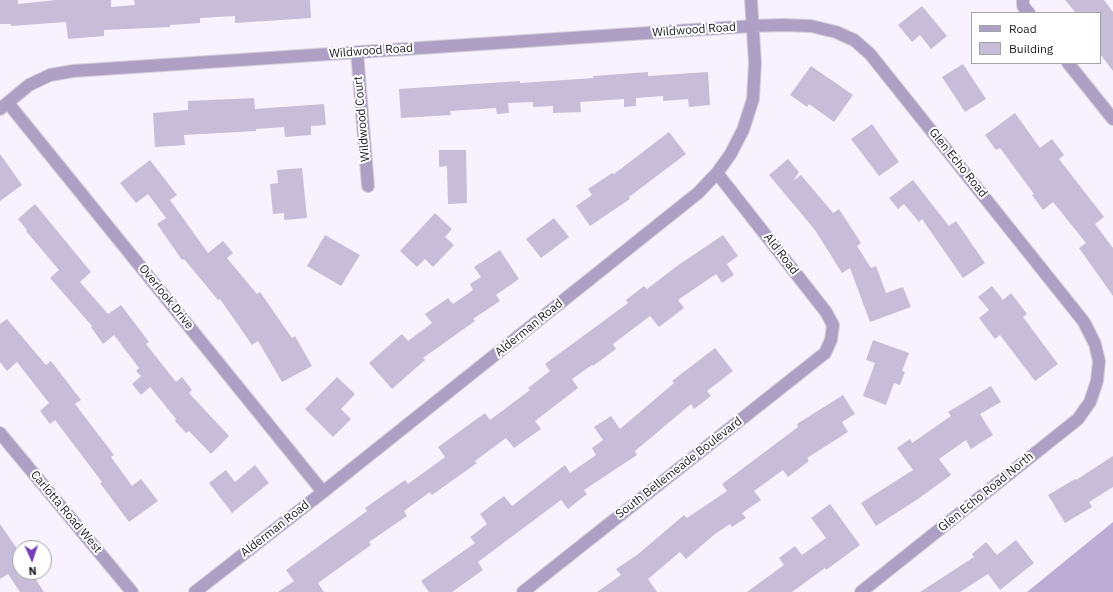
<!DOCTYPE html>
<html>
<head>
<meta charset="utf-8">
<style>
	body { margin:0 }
	#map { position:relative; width:1113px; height:592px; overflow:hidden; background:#f7f2fe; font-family:"IBM Plex Sans",sans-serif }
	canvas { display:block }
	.legend { position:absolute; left:971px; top:12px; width:130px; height:52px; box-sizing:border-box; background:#fff; border:1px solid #a3a2a6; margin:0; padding:5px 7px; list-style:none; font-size:12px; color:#1a1620 }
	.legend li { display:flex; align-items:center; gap:8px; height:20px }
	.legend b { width:20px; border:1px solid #a3a2a6 }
	.north { position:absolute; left:12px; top:540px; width:40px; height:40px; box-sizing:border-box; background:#fff; border:1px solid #a3a2a6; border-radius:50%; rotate:177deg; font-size:11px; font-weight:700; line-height:16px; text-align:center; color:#1a1620 }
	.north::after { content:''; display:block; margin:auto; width:14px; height:18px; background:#7940b6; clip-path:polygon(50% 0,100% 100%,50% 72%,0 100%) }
</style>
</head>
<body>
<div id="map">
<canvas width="1113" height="592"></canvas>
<ul class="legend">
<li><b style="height:5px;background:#aea0c5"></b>Road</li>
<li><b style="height:11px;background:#c7bdd8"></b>Building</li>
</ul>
<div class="north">N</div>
</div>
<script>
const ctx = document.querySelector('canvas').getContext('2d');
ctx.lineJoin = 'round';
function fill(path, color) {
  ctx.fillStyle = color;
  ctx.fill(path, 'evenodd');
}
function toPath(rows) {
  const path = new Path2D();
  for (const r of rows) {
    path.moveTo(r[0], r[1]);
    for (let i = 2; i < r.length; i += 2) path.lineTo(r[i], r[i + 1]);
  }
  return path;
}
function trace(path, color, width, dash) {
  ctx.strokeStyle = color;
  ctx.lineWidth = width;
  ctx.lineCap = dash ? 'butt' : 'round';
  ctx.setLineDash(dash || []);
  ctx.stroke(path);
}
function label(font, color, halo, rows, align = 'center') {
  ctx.font = font + ' "IBM Plex Sans",sans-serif';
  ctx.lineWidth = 4;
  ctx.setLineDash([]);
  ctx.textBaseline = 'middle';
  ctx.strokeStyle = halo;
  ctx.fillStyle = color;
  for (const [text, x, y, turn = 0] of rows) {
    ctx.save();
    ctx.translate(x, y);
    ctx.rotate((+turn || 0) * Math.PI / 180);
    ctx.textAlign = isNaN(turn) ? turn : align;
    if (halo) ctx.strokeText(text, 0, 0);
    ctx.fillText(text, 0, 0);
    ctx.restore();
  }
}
const forest = toPath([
	[1113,522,1113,592,1027,592]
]);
const building = toPath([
	[0,0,18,0,18,4,56,0,111,0,111,7,135,5,134,0,310,0,311,18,235,23,235,16,200,18,200,23,170,25,170,27,104,30,104,36,68,39,66,22,11,26,11,24,0,24],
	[1065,0,1104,0,1113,12,1113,71,1100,54,1100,13,1076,13],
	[922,6,947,36,931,49,920,35,912,42,898,25],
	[963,64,986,99,965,112,942,77],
	[811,66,853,95,834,122,809,104,807,107,790,95],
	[648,72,648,76,708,72,710,105,689,107,688,99,663,101,663,96,636,98,636,106,624,107,624,99,580,102,581,112,553,113,553,106,533,107,533,102,508,103,509,113,497,114,496,108,450,111,451,115,401,118,399,89,520,81,520,83,594,78,593,76],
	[254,98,255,109,324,104,326,125,311,126,311,135,285,137,284,127,256,129,256,131,184,135,185,145,155,147,153,113,188,110,188,101],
	[1015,113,1040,148,1052,139,1064,155,1059,159,1104,217,1095,224,1113,248,1113,296,1079,248,1086,243,1053,202,1043,210,1032,195,1034,194,1000,148,996,150,985,135],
	[872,124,899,162,879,176,851,139],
	[669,132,686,154,629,197,630,199,590,226,576,206,592,195,588,189,612,173,614,174],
	[439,150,466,150,467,203,448,204,447,166,439,167],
	[0,154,22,185,0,201],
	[788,159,799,172,793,181,801,175,833,213,839,209,861,243,857,246,871,268,876,266,886,293,903,287,911,307,870,322,850,268,842,273,815,230,769,175],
	[150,160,177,195,170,200,208,253,223,241,233,253,227,258,257,294,260,292,292,338,295,336,312,366,282,382,258,341,252,345,220,299,218,300,184,259,182,260,157,224,166,218,148,194,136,203,120,183],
	[302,168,307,218,284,220,284,213,273,214,270,184,278,183,277,170],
	[913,180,949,226,956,221,985,263,963,278,922,219,919,222,904,204,898,209,889,198],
	[35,204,91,272,80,282,108,314,121,305,149,342,146,344,176,382,182,377,192,390,189,393,229,436,211,454,189,431,186,433,175,421,176,419,150,387,141,395,132,384,141,376,136,371,139,368,114,335,103,344,91,327,92,326,50,278,59,270,26,231,27,230,18,219],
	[435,213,452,229,445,237,454,245,433,267,425,259,417,267,400,251],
	[554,218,569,237,541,258,526,239],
	[325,235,360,255,341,286,307,266],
	[723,235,738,256,727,264,734,275,722,283,716,274,678,300,684,308,659,327,650,316,613,344,616,349,593,366,592,365,572,379,578,388,535,421,541,429,514,448,506,438,475,461,477,463,432,495,430,492,404,511,407,516,369,542,371,545,318,583,324,592,278,592,294,581,286,570,367,511,365,508,405,480,408,484,445,457,438,447,485,413,490,420,530,390,528,388,550,371,545,364,628,303,626,300,644,286,647,289,677,266],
	[500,250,519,279,496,295,500,301,473,319,475,321,423,358,425,360,392,389,369,363,402,334,408,341,432,323,425,314,448,298,453,304,473,290,470,284,481,277,474,267],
	[992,286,1003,300,1011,293,1027,314,1023,317,1058,364,1035,381,1000,335,995,339,979,318,989,310,978,297],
	[7,319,46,365,51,361,81,400,75,404,114,455,111,457,132,486,141,479,158,501,129,522,100,483,102,482,55,420,50,424,40,411,49,403,17,362,7,371,0,362,0,324],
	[873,340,909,353,902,371,905,372,900,385,894,383,886,405,863,396,875,363,866,360],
	[715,348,733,371,707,391,711,396,694,409,691,404,635,451,637,455,584,490,587,494,568,509,561,500,478,562,483,570,452,592,429,592,421,581,475,543,470,537,487,524,480,514,504,496,512,506,565,465,570,473,596,455,592,448,603,440,594,427,611,416,620,429,674,383,672,381],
	[337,377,355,394,341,409,351,419,333,437,305,409],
	[991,386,1001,402,980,414,993,435,971,449,966,440,939,459,951,475,918,499,876,526,861,503,913,470,897,448,910,439,912,443,951,416,948,412],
	[843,395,855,414,842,422,848,432,807,458,809,461,788,477,783,470,754,491,761,500,742,513,746,518,732,527,730,524,715,534,686,559,680,552,648,579,657,592,597,592,621,575,616,569,637,555,684,515,687,518,727,491,722,484,798,427,797,424],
	[1113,456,1113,487,1089,502,1092,507,1065,523,1048,495,1075,479,1076,480],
	[255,465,269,483,232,513,209,483,226,470,235,482],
	[830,504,860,545,826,570,825,568,792,592,747,592,784,565,779,558,795,546,802,555,826,538,811,518],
	[0,524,20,553,20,572,31,572,44,592,20,592,8,574,0,579],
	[1016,540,1034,563,1000,590,988,574,960,592,920,592,974,557,972,554,986,542,997,555]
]);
const minor = toPath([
	[1023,0,1023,6,1029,13],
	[357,52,368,186],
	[1068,63,1113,119],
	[8,103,323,492],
	[0,109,29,85,50,75,73,71,753,26,783,25,811,26,836,32,854,40,870,54,1084,322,1095,344,1099,361,1097,381,1090,402,1078,419,861,592],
	[0,433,132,592],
	[195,592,323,492,698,193,717,173,730,155,743,130,753,99,755,63,751,0],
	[523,592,825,353,831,340,833,325,826,312,717,173]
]);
const streetNames = [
	["Wildwood Road",694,30,-4],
	["Wildwood Road",371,51,-4],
	["Wildwood Court",362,119,-95],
	["Glen Echo Road",958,163,51],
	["Ald Road",781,254,52],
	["Overlook Drive",166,297,51],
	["Alderman Road",529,328,-39],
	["South Bellemeade Boulevard",679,468,-38],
	["Glen Echo Road North",986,492,-39],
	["Carlotta Road West",66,512,50],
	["Alderman Road",275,529,-38]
];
fill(forest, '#bcacd6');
fill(building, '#c7bdd8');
trace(minor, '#d4cfda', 14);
trace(minor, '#aea0c5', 12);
label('12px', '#1a1620', '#fff', streetNames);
</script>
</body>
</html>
